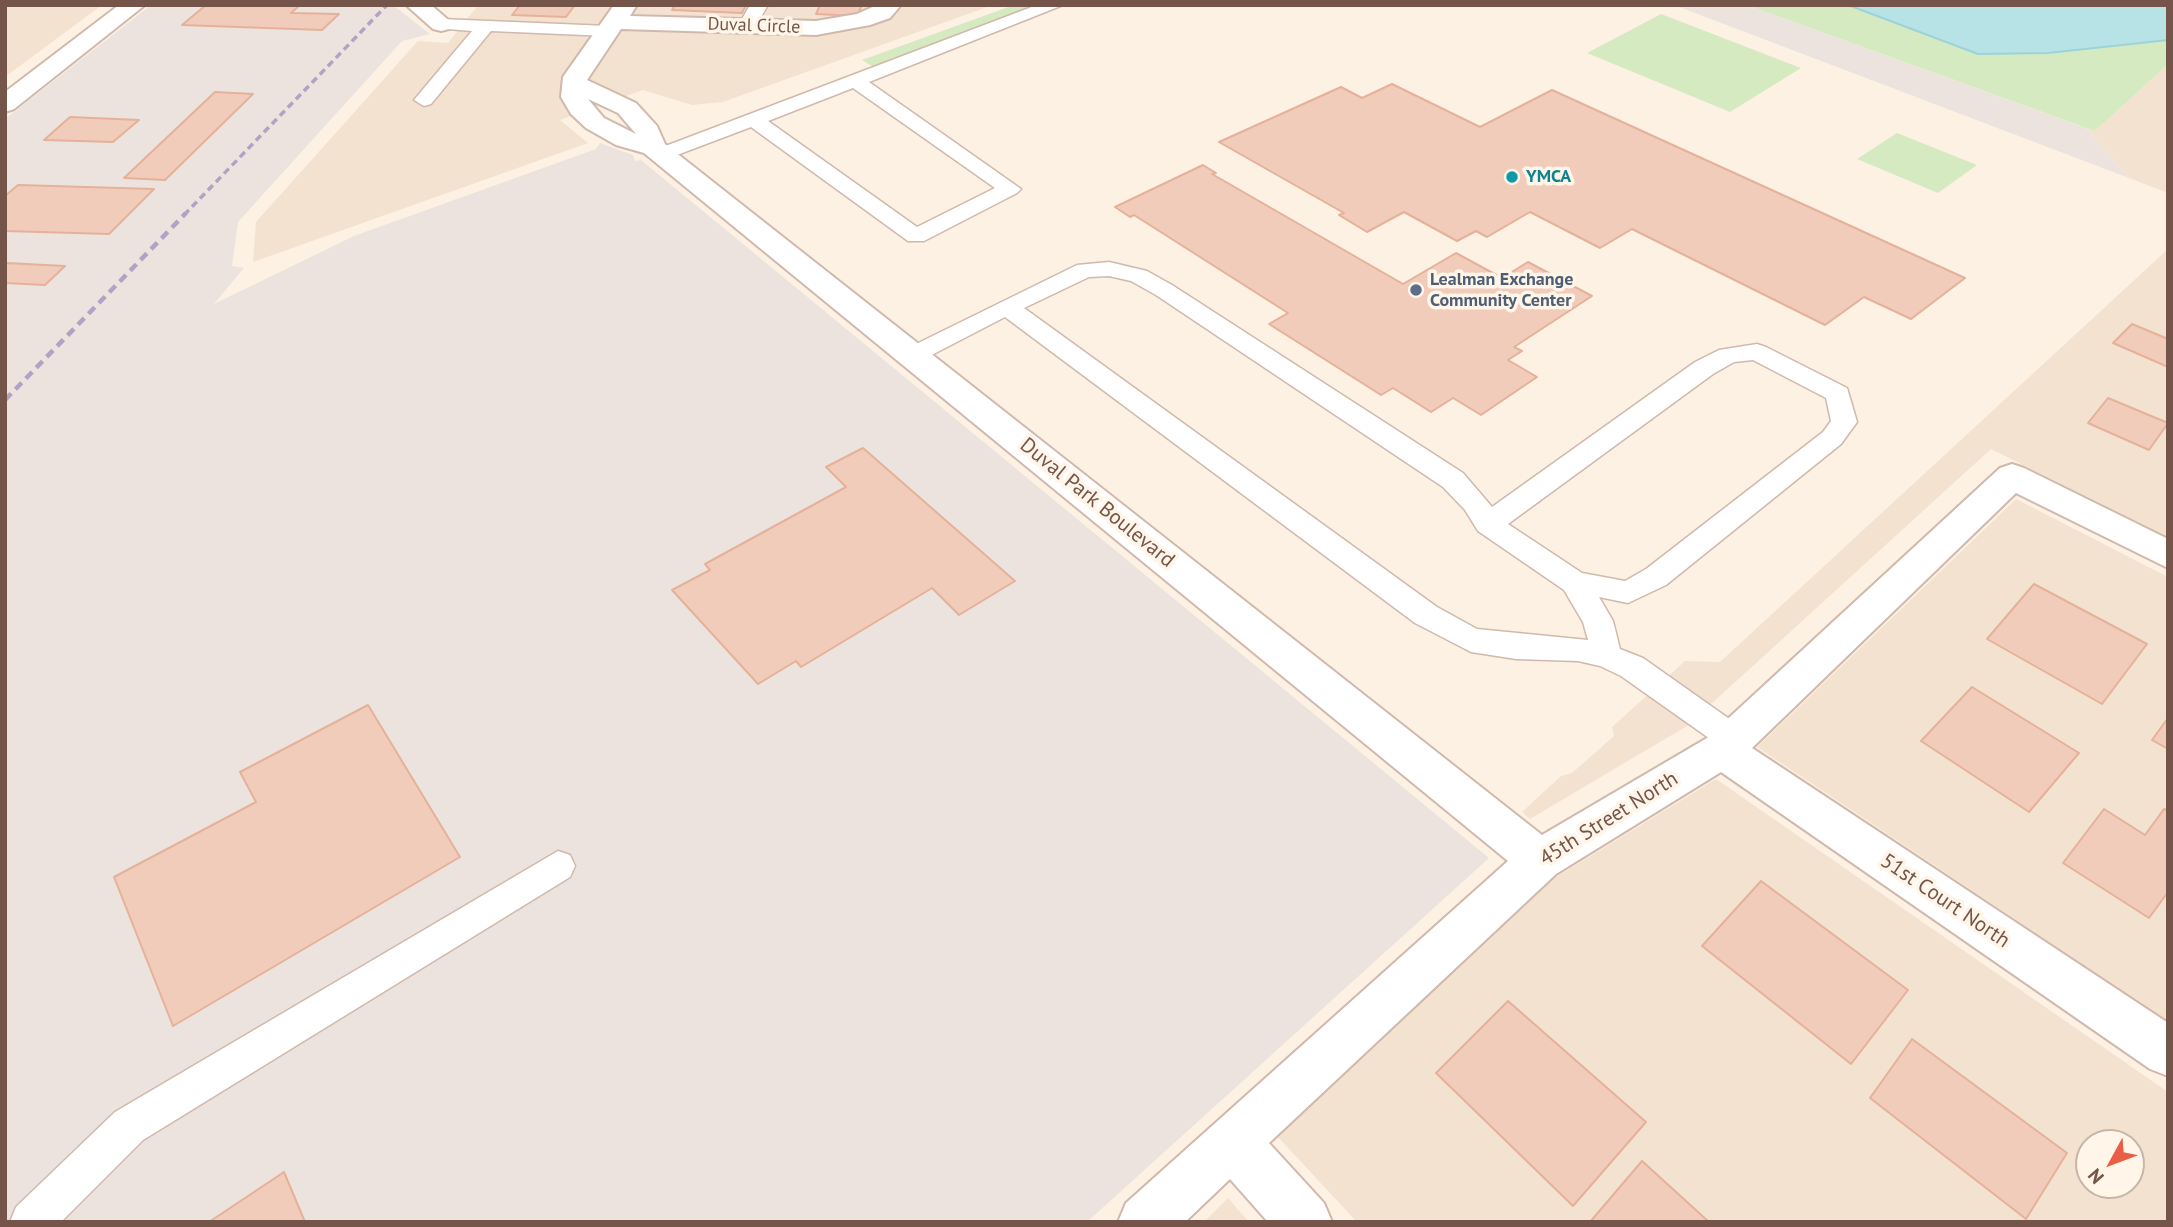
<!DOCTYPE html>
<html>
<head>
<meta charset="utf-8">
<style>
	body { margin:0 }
	#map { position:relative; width:2173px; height:1227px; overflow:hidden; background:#fdf1e3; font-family:"PT Sans",sans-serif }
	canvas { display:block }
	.frame { position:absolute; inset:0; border:7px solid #755549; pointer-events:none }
	.north { position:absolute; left:2075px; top:1129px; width:70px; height:70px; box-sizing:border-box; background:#fff5e9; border:2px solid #c8b5a9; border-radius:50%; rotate:229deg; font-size:19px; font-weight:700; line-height:28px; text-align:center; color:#755549 }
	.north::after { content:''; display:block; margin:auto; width:24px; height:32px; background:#e95f46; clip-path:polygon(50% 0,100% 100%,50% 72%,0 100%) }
</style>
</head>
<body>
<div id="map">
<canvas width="2173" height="1227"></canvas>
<div class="frame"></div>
<div class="north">N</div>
</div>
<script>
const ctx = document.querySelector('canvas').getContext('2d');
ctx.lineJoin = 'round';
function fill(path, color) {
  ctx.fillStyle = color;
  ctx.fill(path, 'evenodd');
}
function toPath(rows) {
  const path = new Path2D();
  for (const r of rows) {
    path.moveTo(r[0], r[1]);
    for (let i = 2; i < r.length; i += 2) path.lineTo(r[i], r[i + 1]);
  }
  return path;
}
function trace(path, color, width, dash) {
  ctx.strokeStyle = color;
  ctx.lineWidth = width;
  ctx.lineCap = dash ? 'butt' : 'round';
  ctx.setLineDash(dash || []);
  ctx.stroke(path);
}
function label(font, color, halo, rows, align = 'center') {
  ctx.font = font + ' "PT Sans",sans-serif';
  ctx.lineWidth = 7;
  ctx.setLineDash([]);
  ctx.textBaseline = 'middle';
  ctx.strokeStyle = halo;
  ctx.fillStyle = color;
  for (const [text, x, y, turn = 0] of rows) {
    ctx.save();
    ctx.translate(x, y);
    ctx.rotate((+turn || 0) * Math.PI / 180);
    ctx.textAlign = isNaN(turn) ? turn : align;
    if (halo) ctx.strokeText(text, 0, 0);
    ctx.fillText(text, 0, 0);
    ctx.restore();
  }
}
const residential = toPath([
	[5,5,102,5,5,77],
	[478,5,993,5,723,102,692,105,643,90,560,120,588,143,253,262,256,222,418,41,448,43],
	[2168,64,2168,193,2129,178,2086,128,2095,131],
	[2168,249,2168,537,1991,449,1687,726,1530,819,1522,812,1561,776,1572,773,1614,736,1612,727,1685,661,1720,662],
	[2016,499,2168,577,2168,1021,1757,747],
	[1716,779,2168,1092,2168,1222,1357,1222,1276,1135,1553,879],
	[2089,1143,2131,1143,2131,1185,2089,1185],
	[1228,1198,1249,1222,1204,1222]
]);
const industrial = toPath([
	[151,5,393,5,430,34,402,41,238,222,232,266,244,268,214,304,354,236,596,149,600,143,633,155,635,161,641,160,1489,858,1087,1222,5,1222,5,119],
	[1674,5,1747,5,2086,128,2129,178]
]);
const green = toPath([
	[1014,5,1057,5,880,71,862,60],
	[1747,5,1848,5,1978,54,2048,53,2168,40,2168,64,2095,131],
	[1661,14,1801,68,1730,112,1587,53],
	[1897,133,1977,165,1938,193,1857,159]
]);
const water = toPath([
	[1848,5,2168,5,2168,40,2048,53,1978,54,1848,5]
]);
const building = toPath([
	[206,5,300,5,291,13,339,14,322,30,182,25,206,5],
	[520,5,575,5,566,17,512,15,520,5],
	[675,5,746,5,742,13,672,10,675,5],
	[820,5,862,5,857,16,816,14,820,5],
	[1392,84,1480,127,1552,90,1965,278,1911,319,1864,297,1825,325,1632,229,1600,248,1530,212,1487,237,1476,231,1457,241,1404,212,1367,232,1339,215,1344,213,1219,142,1341,87,1362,98,1392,84],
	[215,92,253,94,165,180,124,178,215,92],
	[70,117,139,120,113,142,44,140,70,117],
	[1203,165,1216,173,1212,174,1403,284,1456,253,1502,278,1528,262,1592,296,1514,347,1522,351,1508,360,1537,377,1481,415,1453,398,1431,412,1393,388,1381,395,1269,324,1288,313,1134,215,1130,217,1115,207,1203,165],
	[18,185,154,189,109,234,5,231,5,196,18,185],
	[5,264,6,263,65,266,45,285,5,283,5,264],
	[2132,324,2168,339,2168,367,2113,343,2132,324],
	[2108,398,2168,423,2149,450,2088,423,2108,398],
	[863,448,1015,581,959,615,932,588,801,667,796,661,758,684,672,590,710,570,705,564,846,487,826,467,863,448],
	[2034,584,2147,644,2102,704,1987,639,2034,584],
	[1972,687,2079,753,2029,812,1921,741,1972,687],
	[368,705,460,857,173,1026,114,877,256,802,240,772,368,705],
	[2168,718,2168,749,2152,740,2168,718],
	[2104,809,2145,835,2164,809,2168,811,2168,892,2149,918,2063,863,2104,809],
	[1761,881,1908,990,1851,1064,1702,946,1761,881],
	[1508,1001,1646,1122,1573,1206,1436,1073,1508,1001],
	[1912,1039,2067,1153,2026,1219,1870,1098,1912,1039],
	[1642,1161,1709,1222,1590,1222,1642,1161],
	[284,1172,305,1222,209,1222,284,1172]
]);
const service = toPath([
	[750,5,768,5,753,30,747,31,738,26,750,5],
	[1037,5,1063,5,869,82,1021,189,1017,193,924,241,908,241,751,127,669,158,655,158,652,154,655,150,1037,5],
	[853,88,995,188,917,227,768,121,853,88],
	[441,19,608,26,617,31,608,36,491,31,431,104,424,106,414,100,472,31,435,28,432,24,441,19],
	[1109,262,1147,271,1172,285,1463,473,1492,507,1695,362,1719,350,1757,344,1766,347,1847,388,1857,422,1841,444,1666,585,1628,603,1599,597,1613,621,1620,649,1643,658,1745,730,1750,739,1745,748,1734,752,1723,748,1621,676,1600,666,1578,661,1516,659,1471,652,1415,623,1005,317,922,360,913,363,904,360,901,355,904,350,1077,265,1109,262],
	[1109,276,1131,281,1156,295,1443,487,1465,510,1478,531,1564,590,1583,622,1588,640,1477,629,1437,607,1024,308,1089,277,1109,276],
	[1753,360,1826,398,1831,421,1823,432,1646,569,1625,581,1582,573,1508,524,1713,374,1734,362,1753,360],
	[558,851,570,855,575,866,570,877,143,1140,61,1222,10,1222,16,1207,115,1112,558,851]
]);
const minor = toPath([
	[119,5,145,5,14,109,5,112,5,92,119,5],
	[406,5,431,5,453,24,449,29,441,31,433,29,406,5],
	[614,5,637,5,630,16,816,21,857,14,877,5,901,5,890,18,870,25,816,35,621,29,587,80,636,103,657,126,665,144,1542,835,1707,738,2000,468,2012,464,2024,468,2168,539,2168,568,2016,493,1752,748,2168,1023,2168,1076,2150,1069,1721,772,1556,874,1269,1143,1324,1203,1332,1222,1268,1222,1230,1179,1185,1222,1118,1222,1126,1203,1508,861,644,153,616,145,586,128,571,114,561,97,563,77,614,5],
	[588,99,618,113,636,134,604,118,588,99]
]);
const railFar1 = toPath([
	[184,215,387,5]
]);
const rail = toPath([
	[5,400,186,213]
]);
const markers = [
	[1512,177,7,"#0f9aa8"],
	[1416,290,7,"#5c6f8a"]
];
const farStreetnames = [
	["Duval Circle",754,26,2]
];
const farCulturenames = [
	["YMCA",1526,177]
];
const farServicenames = [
	["Lealman Exchange",1430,280],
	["Community Center",1430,301]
];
const streetNames = [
	["Duval Park Boulevard",1097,503,39],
	["45th Street North",1609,819,-32],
	["51st Court North",1945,901,34]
];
fill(residential, '#f4e2d1');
fill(industrial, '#ece3de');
fill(green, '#d5eac1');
fill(water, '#b7e3e6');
trace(water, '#9dd3d8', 2);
fill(building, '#f2ccba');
trace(building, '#e5b19a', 2);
trace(service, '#d0b9ac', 3);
trace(minor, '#d0b9ac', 4);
fill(service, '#fff');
fill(minor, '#fff');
trace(railFar1, '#b3a1c6', 3.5, [7, 4.5]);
trace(rail, '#b3a1c6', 4.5, [9, 6]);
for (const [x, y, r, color] of markers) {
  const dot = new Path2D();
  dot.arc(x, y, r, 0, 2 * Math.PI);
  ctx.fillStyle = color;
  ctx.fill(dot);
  trace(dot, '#fff5e9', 2.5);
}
label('18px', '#755549', '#fff5e9', farStreetnames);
label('bold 18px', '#0d838f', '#fff5e9', farCulturenames, 'left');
label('bold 18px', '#4e5e75', '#fff5e9', farServicenames, 'left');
label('21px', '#755549', '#fff5e9', streetNames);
</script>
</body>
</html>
